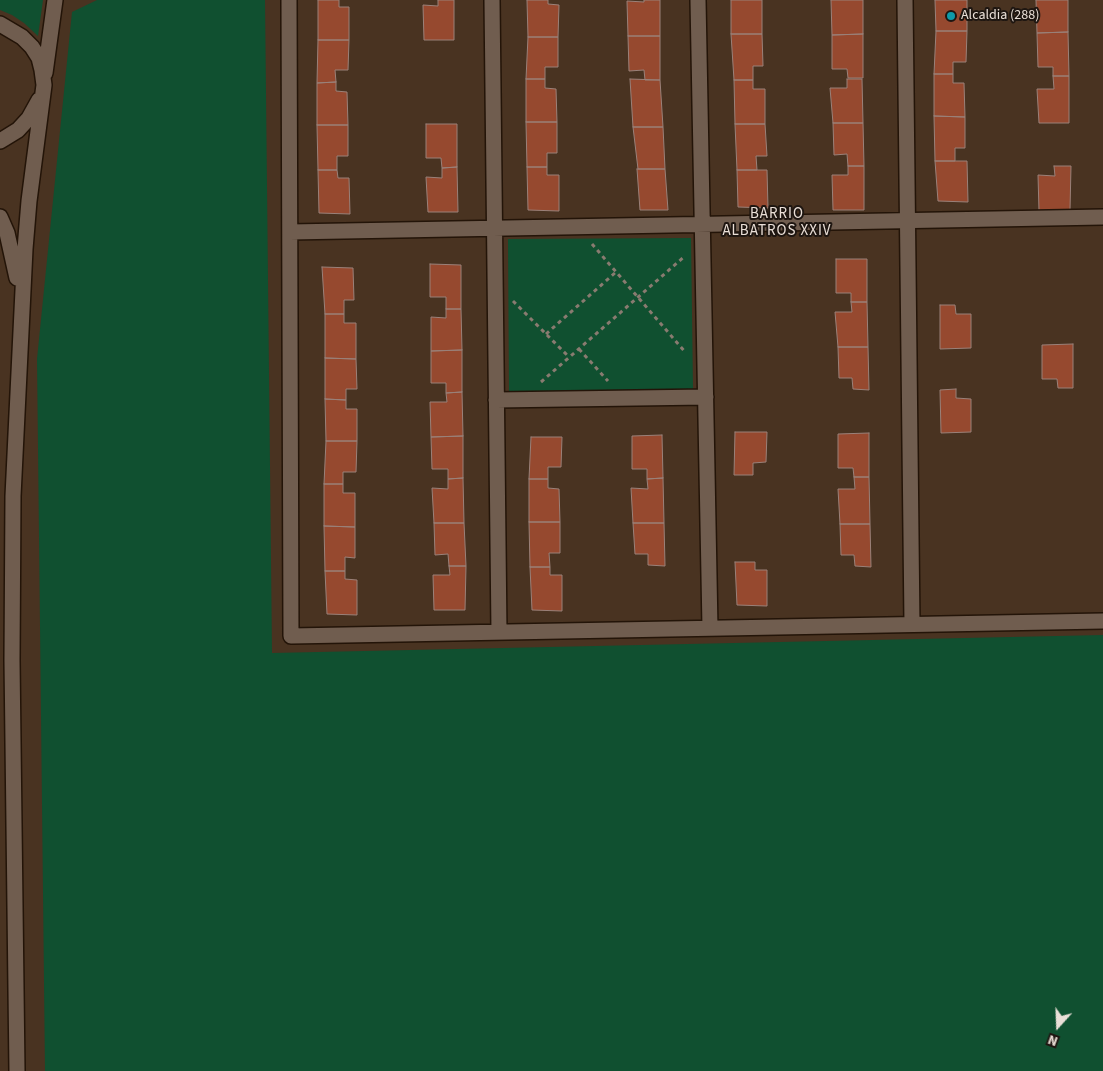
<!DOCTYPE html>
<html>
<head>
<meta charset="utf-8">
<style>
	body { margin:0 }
	#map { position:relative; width:1103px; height:1071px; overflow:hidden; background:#3d2c1f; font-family:"Source Sans 3",sans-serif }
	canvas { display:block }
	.north { position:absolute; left:1033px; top:1001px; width:50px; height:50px; -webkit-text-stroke:4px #1e1611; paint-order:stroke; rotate:200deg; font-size:14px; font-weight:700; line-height:20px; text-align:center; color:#eadfd7 }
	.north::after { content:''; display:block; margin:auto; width:18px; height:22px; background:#eadfd7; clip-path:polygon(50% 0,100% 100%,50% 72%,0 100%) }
</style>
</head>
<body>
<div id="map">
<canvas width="1103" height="1071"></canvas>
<div class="north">N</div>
</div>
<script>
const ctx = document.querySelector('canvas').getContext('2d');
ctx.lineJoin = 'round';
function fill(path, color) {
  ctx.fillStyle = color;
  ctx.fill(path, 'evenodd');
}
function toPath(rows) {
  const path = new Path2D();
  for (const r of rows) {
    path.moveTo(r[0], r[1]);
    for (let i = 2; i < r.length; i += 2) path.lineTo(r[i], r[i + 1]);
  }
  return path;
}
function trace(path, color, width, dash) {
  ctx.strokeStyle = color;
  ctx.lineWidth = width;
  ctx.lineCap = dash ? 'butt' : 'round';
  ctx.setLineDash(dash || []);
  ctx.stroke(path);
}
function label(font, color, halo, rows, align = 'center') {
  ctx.font = font + ' "Source Sans 3",sans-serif';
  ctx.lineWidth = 4;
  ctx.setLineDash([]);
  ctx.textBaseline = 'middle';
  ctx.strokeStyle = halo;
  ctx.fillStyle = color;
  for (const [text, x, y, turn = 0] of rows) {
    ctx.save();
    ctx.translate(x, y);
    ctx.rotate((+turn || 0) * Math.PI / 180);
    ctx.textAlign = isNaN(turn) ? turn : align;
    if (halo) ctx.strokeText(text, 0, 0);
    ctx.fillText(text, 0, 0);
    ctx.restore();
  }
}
const built = toPath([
	[0,0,1103,0,1103,1071,0,1071]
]);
const green = toPath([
	[0,0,43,0,38,36,24,23,12,15,0,10],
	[97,0,265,0,272,653,1103,635,1103,1071,45,1071,37,359,72,12],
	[691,238,693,390,509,392,508,239]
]);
const building = toPath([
	[318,0,339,0,339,7,349,7,349,40,318,40,318,0],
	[438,0,454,0,454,40,424,40,423,5,438,6,438,0],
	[527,0,548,0,548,4,559,5,558,37,528,37,527,0],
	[644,0,660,0,660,36,628,36,627,1,644,2,644,0],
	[731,0,762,0,762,34,731,34,731,0],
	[831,0,863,0,863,34,832,35,831,0],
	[935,0,967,0,967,31,936,31,935,0],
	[1036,0,1068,0,1068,32,1037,33,1036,0],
	[936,31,967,31,966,62,953,62,953,74,934,74,936,31],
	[1068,32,1069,76,1053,76,1053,67,1038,67,1037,33,1068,32],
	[731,34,762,34,763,66,753,66,753,80,734,80,731,34],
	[863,34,863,78,848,78,847,69,832,69,832,35,863,34],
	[628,36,660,36,660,80,645,80,644,70,629,71,628,36],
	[528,37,558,37,558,67,545,67,545,79,526,79,528,37],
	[318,40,349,40,348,70,335,70,336,82,317,83,318,40],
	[934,74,953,74,953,83,964,83,965,117,934,116,934,74],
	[1053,76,1069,76,1069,123,1039,123,1037,89,1054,89,1053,76],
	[526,79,545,79,545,88,556,89,557,122,526,122,526,79],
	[630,79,660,80,663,127,633,127,630,79],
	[847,79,862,79,863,123,833,123,830,88,847,88,847,79],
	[734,80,753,80,753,89,765,89,765,124,735,124,734,80],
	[336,82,336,91,347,92,348,125,317,125,317,83,336,82],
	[934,116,965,117,965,148,955,148,955,161,935,161,934,116],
	[526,122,557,122,557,153,547,153,547,167,527,167,526,122],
	[833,123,863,123,864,166,848,166,847,154,834,155,833,123],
	[426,124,457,124,457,167,442,168,441,158,426,158,426,124],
	[735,124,765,124,767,156,756,156,757,170,737,170,735,124],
	[317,125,348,125,348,156,337,156,337,170,318,170,317,125],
	[633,127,663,127,665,169,638,169,633,127],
	[935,161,967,161,968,202,938,201,935,161],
	[848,166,864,166,864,210,833,210,832,175,848,175,848,166],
	[1054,166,1071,166,1070,210,1039,211,1038,175,1055,176,1054,166],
	[457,167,458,212,428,212,426,177,442,178,442,168,457,167],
	[527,167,547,167,547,175,559,175,559,211,528,210,527,167],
	[637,169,665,169,668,210,640,210,637,169],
	[318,170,337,170,338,178,349,178,350,214,319,213,318,170],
	[737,170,767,170,768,208,738,207,737,170],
	[836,259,867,259,867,302,851,302,851,293,836,293,836,259],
	[430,264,461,265,461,309,446,309,446,297,430,297,430,264],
	[322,267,353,268,354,300,344,300,344,314,325,314,322,267],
	[851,302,867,302,868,347,838,347,835,312,852,312,851,302],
	[940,305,955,305,956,314,971,314,971,348,940,349,940,305],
	[446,309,461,309,462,350,431,351,431,317,446,318,446,309],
	[325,314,344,314,344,323,356,323,356,359,325,358,325,314],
	[1073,344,1073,388,1058,388,1057,379,1042,379,1042,345,1073,344],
	[838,347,868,347,869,390,853,389,852,378,839,378,838,347],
	[462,350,462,392,446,393,446,383,431,383,431,351,462,350],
	[325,358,356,359,357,389,346,389,346,400,325,399,325,358],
	[956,389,956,398,971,399,971,432,941,433,940,390,956,389],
	[462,392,463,436,431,437,430,402,447,402,446,393,462,392],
	[325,399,346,400,346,409,357,409,357,441,326,441,325,399],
	[735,432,767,432,766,462,753,463,753,475,734,475,735,432],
	[869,433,869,477,854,477,853,468,838,468,838,434,869,433],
	[662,435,663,478,647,479,647,469,632,469,632,436,662,435],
	[463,436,463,478,448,479,448,469,432,469,431,437,463,436],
	[531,437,562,437,561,467,548,467,548,479,529,479,531,437],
	[326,441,357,441,356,472,343,472,343,484,324,484,326,441],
	[854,477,869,477,870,524,840,524,838,489,855,489,854,477],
	[463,478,464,523,434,523,432,488,448,489,448,479,463,478],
	[663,478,664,523,633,523,631,488,648,489,647,479,663,478],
	[529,479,548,479,548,488,559,489,560,522,529,522,529,479],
	[324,484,343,484,343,493,355,493,355,527,324,526,324,484],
	[529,522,560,522,560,553,549,553,550,567,530,567,529,522],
	[434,523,464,523,466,566,449,566,448,554,435,555,434,523],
	[633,523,664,523,665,566,648,565,648,554,635,554,633,523],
	[840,524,870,524,871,567,855,566,854,555,841,555,840,524],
	[324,526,355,527,355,558,345,557,345,571,325,571,324,526],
	[735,562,755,562,755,570,767,570,767,606,737,605,735,562],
	[449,566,466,566,465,610,434,610,433,575,450,575,449,566],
	[530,567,550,567,550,575,562,575,562,611,532,610,530,567],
	[325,571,345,571,345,579,357,580,357,615,327,614,325,571]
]);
const path = toPath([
	[592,244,686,353],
	[513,301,569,357],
	[546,334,616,272],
	[579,349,608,381],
	[541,382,685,256]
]);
const minor = toPath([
	[289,0,291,636,1103,621],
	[492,0,499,632],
	[698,0,710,628],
	[905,0,912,624],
	[0,24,22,37,32,47,39,58,42,70,44,85,29,201,25,249,13,496,12,660,17,1071],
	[45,73,55,0],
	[0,141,18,130,29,118,39,100],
	[0,217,7,233,17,278],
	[290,232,1103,217],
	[496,400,706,397]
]);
const markers = [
	[951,16,5,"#0f9aa8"]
];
const poiNames = [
	["Alcaldia (288)",961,16]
];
const neighbourhoodNames = [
	["BARRIO",777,215],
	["ALBATROS XXIV",777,232]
];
fill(built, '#493321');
fill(green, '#105030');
fill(building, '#96492f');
trace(building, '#9a8179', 1);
trace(minor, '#231408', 18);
trace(path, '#897b70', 3, [4, 4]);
trace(minor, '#705d4f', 15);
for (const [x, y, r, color] of markers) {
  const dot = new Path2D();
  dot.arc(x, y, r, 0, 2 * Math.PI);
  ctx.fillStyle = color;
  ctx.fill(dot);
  trace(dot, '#1e1611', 2);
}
label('14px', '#eadfd7', '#1e1611', poiNames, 'left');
ctx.letterSpacing = '1px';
label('15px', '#eadfd7', '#1e1611', neighbourhoodNames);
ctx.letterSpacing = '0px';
</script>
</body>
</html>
